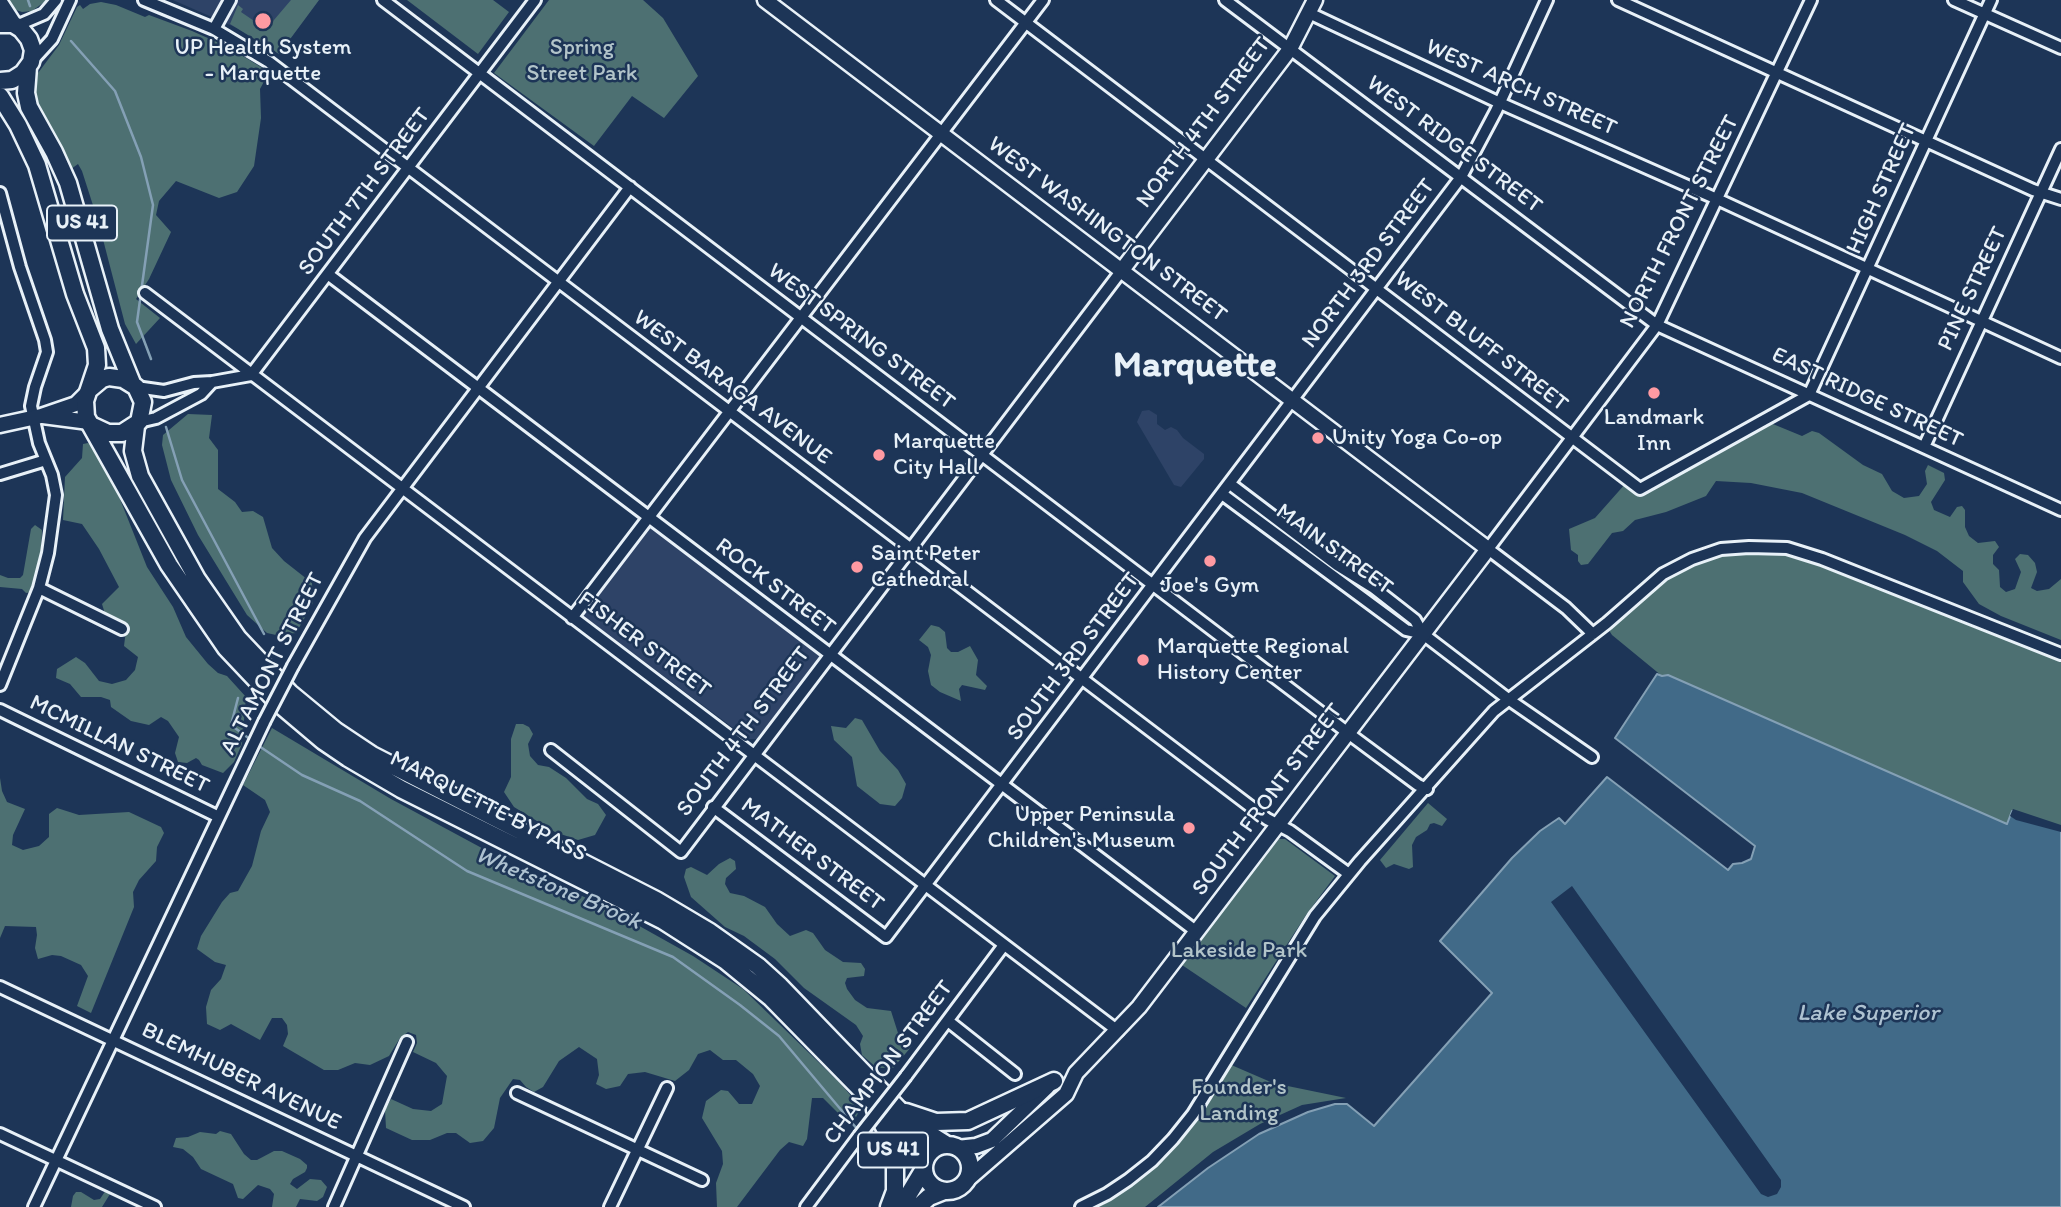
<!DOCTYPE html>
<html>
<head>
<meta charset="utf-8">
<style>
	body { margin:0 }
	canvas { display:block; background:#1d3557 }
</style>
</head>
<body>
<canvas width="2061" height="1207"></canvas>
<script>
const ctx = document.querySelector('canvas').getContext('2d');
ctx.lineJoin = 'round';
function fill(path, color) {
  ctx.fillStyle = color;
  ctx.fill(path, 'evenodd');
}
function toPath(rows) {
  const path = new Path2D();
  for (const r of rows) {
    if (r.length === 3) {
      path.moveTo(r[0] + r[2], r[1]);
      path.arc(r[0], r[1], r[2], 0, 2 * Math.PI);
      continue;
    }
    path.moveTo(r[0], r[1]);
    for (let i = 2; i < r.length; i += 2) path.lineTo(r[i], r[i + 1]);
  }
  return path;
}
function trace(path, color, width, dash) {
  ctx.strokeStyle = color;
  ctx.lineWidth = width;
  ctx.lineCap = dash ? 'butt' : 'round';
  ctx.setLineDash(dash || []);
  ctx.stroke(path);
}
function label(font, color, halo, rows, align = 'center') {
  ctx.font = font + ' Itim,sans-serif';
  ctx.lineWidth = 5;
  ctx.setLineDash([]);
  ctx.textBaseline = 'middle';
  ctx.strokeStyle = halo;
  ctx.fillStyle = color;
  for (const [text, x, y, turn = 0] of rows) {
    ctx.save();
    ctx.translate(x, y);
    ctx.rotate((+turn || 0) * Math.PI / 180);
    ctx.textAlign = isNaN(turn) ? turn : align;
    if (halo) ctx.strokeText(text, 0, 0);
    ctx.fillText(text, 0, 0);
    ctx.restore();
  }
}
const built = toPath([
	[173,0,319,0,279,54,237,28],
	[1149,410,1157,415,1157,424,1165,430,1171,427,1177,430,1183,438,1204,454,1204,459,1181,487,1174,485,1137,422,1142,411],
	[651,527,824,653,757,739,748,739,582,615]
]);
const green = toPath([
	[5,0,47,0,32,11,22,12,13,9],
	[291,0,319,0,279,54,230,24,238,5,243,9,241,12,260,25,268,27],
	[407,0,493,0,509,12,478,54],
	[549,0,643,0,663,18,698,76,664,118,632,96,594,146,494,73],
	[101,2,116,5,145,17,149,15,192,31,228,47,269,72,260,89,261,118,254,166,237,192,219,198,176,181,159,201,156,215,171,232,149,279,136,299,160,318,136,344,125,324,99,224,82,171,78,164,71,169,34,97,38,73,59,45,77,7,80,5,83,9,90,4],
	[188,414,212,415,209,438,218,450,218,489,235,502,242,512,253,511,263,517,272,548,284,561,312,583,313,603,296,633,276,635,267,633,247,615,198,535,171,480,162,445,163,435],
	[1768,422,1802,436,1812,431,1819,433,1863,465,1882,474,1892,491,1904,498,1919,496,1927,484,1925,471,1928,465,1944,473,1945,480,1931,502,1934,510,1950,517,1957,507,1962,506,1965,510,1965,527,1969,536,1978,543,1995,541,1999,547,1993,555,1993,564,1999,570,2000,587,2006,592,2015,589,2021,572,2015,559,2020,554,2028,555,2035,563,2037,572,2031,588,2037,591,2049,589,2061,579,2061,640,2001,616,1979,604,1963,582,1963,571,1937,551,1905,535,1802,493,1751,483,1716,481,1706,496,1666,512,1635,520,1623,531,1612,533,1588,564,1581,565,1578,561,1578,555,1571,550,1569,529,1595,518,1626,483,1635,491],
	[88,443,94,447,108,469,147,567,173,607,186,637,208,664,218,673,227,676,246,697,242,744,234,762,223,773,202,765,199,760,196,758,187,763,178,762,175,753,179,737,168,721,161,717,149,725,131,721,111,707,110,700,101,697,81,697,70,684,56,678,57,669,76,657,85,663,99,681,112,684,126,680,135,670,138,657,124,646,126,630,106,617,102,604,119,587,99,549,82,524,63,520,65,477,82,458,83,444],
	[35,525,42,530,41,556,31,592,26,593,22,589,0,587,0,575,8,578,20,578,23,575,31,529],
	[1787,548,2061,654,2061,828,2007,824,1668,675,1662,676,1612,635,1605,624,1663,574,1721,549],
	[931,625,939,627,945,632,947,648,951,652,958,652,970,646,978,660,976,675,987,686,985,690,962,685,959,689,961,701,940,692,931,685,928,671,931,655,928,647,919,640],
	[855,718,862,720,880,751,898,770,906,784,902,798,895,806,880,804,857,786,852,757,834,740,831,726,846,728],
	[516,724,523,724,529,727,533,734,528,744,530,756,538,765,549,767,566,778,587,799,598,804,606,815,595,835,578,840,555,832,514,807,504,792,511,777,511,739],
	[272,728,391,799,504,860,520,880,531,885,548,881,600,904,693,956,743,989,841,1084,861,1108,855,1119,840,1115,823,1098,812,1098,807,1139,803,1146,789,1142,780,1150,737,1207,717,1207,716,1183,723,1164,722,1151,702,1118,706,1101,721,1090,728,1091,739,1104,752,1104,760,1086,753,1074,736,1060,723,1060,710,1050,698,1054,689,1070,675,1081,645,1072,628,1074,620,1086,606,1089,596,1084,599,1075,597,1059,579,1047,559,1061,543,1087,534,1092,526,1087,520,1080,513,1079,500,1098,494,1128,483,1141,470,1143,456,1133,447,1133,430,1140,412,1140,386,1128,385,1110,391,1099,413,1109,431,1111,442,1104,447,1076,436,1063,413,1052,417,1043,416,1035,408,1032,400,1038,389,1056,370,1065,355,1063,338,1070,324,1070,283,1046,288,1034,287,1025,282,1018,272,1018,260,1040,231,1024,220,1030,207,1024,206,1007,211,990,221,979,226,965,215,962,197,949,201,936,222,902,230,893,238,891,252,866,261,831,270,812,265,800,243,785],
	[0,778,2,791,7,802,25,809,13,835,12,845,23,850,39,846,49,837,49,814,57,808,79,815,129,812,161,827,164,833,157,847,156,861,139,880,133,892,134,907,91,1013,77,1006,88,976,81,965,61,956,52,955,38,959,35,948,37,935,36,927,5,926,0,938],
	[1428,803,1447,819,1442,826,1434,823,1430,824,1427,830,1416,837,1412,845,1413,867,1409,869,1394,864,1386,868,1380,860],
	[1279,839,1285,839,1335,876,1306,915,1246,1008,1182,965,1240,886],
	[730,858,735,861,736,869,726,878,725,884,730,893,744,896,765,907,777,924,790,936,806,930,813,933,825,950,843,962,861,963,865,969,864,976,847,978,845,983,847,989,855,1000,867,1008,891,1011,898,1033,912,1046,893,1068,877,1068,862,1055,860,1044,863,1036,856,1025,804,988,775,959,744,936,725,927,691,897,684,877,686,869,691,867,707,875,719,864],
	[1229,1064,1273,1083,1346,1098,1302,1105,1260,1124,1213,1152,1145,1207,1088,1207,1142,1173],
	[220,1131,231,1134,244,1154,251,1160,257,1160,274,1151,282,1151,300,1159,307,1165,307,1168,305,1172,293,1179,290,1184,297,1189,310,1179,321,1180,327,1187,323,1197,317,1201,300,1199,296,1207,272,1207,274,1194,270,1189,258,1185,243,1199,238,1198,233,1184,201,1169,193,1157,183,1149,173,1147,176,1138,188,1137,200,1132,216,1134],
	[106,1190,110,1194,102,1207,71,1207,73,1196,76,1192,81,1192,94,1200,100,1199]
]);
const water = toPath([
	[1657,674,1662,676,1668,675,2007,824,2012,811,2061,828,2061,1207,1158,1207,1208,1168,1259,1134,1308,1112,1335,1104,1347,1104,1374,1126,1492,993,1440,941,1512,858,1540,831,1559,818,1565,824,1607,777,1728,870,1733,864,1742,863,1751,859,1755,846,1615,738,1657,674]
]);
const pier = toPath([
	[2013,809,2061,825,2061,832,2016,820,2010,816],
	[1572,886,1781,1180,1781,1187,1777,1194,1768,1197,1761,1194,1551,902]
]);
const stream = toPath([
	[28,0,30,6],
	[71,41,115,91,141,157,153,205,137,322,151,359],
	[166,427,182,480,264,634],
	[238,698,231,725,251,740],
	[256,744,302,775,360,801,467,871,673,957,740,1005,779,1036,858,1130]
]);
const minor = toPath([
	[144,0,214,29,269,62,1267,819,1290,831,1349,874],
	[383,0,1356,739,1418,785,1427,789],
	[996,0,1640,489,1809,395,1991,0],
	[1225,0,1657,325,2061,510],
	[1618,0,2033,190,2061,199],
	[1954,0,2061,48],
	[1309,13,1500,103,1717,199,2061,358],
	[16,26,44,14,56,0],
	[214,29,230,0],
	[31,62,52,39,70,0],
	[0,193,20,267,45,340,47,352,35,387,31,406,39,443,52,475,56,495,48,553,39,588,0,685],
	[329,275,1197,932],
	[145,293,1118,1031],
	[136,387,164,391,194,383,212,382,251,375,535,0],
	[139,422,156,418,201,394,212,382],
	[1924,447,2061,149],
	[0,474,46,460],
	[1230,484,1337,565,1374,588,1415,620,1423,634,1508,699,1592,757],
	[1222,494,1406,630,1423,634],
	[39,588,122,629],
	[572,618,1043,0],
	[1593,634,1566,608,1488,549,1657,325,1811,0],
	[293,666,365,538,630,187],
	[0,710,219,817],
	[551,750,681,852,1122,270],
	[713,807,886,937,1461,177,1496,111,1547,0],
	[0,987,464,1207],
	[948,1021,1015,1074],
	[906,1076,1004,945],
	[517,1093,702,1180],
	[0,1134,155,1207],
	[34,1207,264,722],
	[334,1207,407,1042],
	[610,1207,667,1088],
	[806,1207,859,1136],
	[1081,1207,1107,1194,1128,1180,1152,1161,1173,1139,1193,1114,1315,916,1360,861,1494,711,1607,623,1663,574,1692,559,1721,549,1749,547,1787,548,1822,559,2061,654]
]);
const major = toPath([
	[765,0,1488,549,1139,1007,1076,1073,1066,1094,967,1180],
	[1122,270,1290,49,1315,0],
	[43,416,89,422],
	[0,425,41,416,76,404,87,393],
	[957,1148,976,1146,992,1140,1047,1087]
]);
const highway = toPath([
	[0,4,13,24],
	[0,24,13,24,21,29,29,39,33,50,31,62,23,73,12,80,0,81],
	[28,67,26,93,29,107,54,152,68,183,110,329,132,383],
	[0,96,18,125,37,165,75,294,96,348,97,365,85,401,86,417,169,565,226,648,278,703,323,741,348,758,401,789,662,920,726,961,770,997,869,1098,902,1127,913,1141,924,1167],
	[90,389,102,379,109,377,123,379,136,387,143,402,139,422,122,433,108,433,93,426],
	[136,426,133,451,140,476,197,579,238,638,290,693,336,731,372,755,656,900,710,932,758,966,780,986,912,1123,947,1145],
	[875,1110,890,1138,895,1159,895,1191,889,1207],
	[906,1112,936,1122,968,1121,1054,1081],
	[947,1168,23],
	[901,1207,924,1169],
	[918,1207,929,1197,944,1191]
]);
const minorBridge = toPath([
	[264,722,293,666],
	[859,1136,906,1076]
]);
const markers = [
	[263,21,9,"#ff9aa2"],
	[1654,393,7,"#ff9aa2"],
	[1318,438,7,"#ff9aa2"],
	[879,455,7,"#ff9aa2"],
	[1210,561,7,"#ff9aa2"],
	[857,567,7,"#ff9aa2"],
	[1143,660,7,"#ff9aa2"],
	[1189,828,7,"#ff9aa2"]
];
const shields = [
	[82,223,70],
	[893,1150,70]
];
const shieldNames = [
	["US 41",82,223],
	["US 41",893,1150]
];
const poiNames = [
	["UP Health System",263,48,"center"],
	["- Marquette",263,74,"center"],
	["Landmark",1654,418,"center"],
	["Inn",1654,444,"center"],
	["Unity Yoga Co-op",1332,438],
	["Marquette",893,442],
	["City Hall",893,468],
	["Saint Peter",871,554],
	["Cathedral",871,580],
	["Joe's Gym",1210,586,"center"],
	["Marquette Regional",1157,647],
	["History Center",1157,673],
	["Upper Peninsula",1175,815,"right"],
	["Children's Museum",1175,841,"right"]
];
const parkNames = [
	["Spring",582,48],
	["Street Park",582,74],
	["Lakeside Park",1239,951],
	["Founder's",1239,1088],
	["Landing",1239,1114]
];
const streetNames = [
	["WEST ARCH STREET",1521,88,24],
	["NORTH 4TH STREET",1204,123,-53],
	["WEST RIDGE STREET",1454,145,37],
	["HIGH STREET",1882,189,-66],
	["SOUTH 7TH STREET",365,192,-53],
	["NORTH FRONT STREET",1680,222,-63],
	["WEST WASHINGTON STREET",1107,230,37],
	["NORTH 3RD STREET",1369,264,-53],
	["PINE STREET",1973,289,-65],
	["WEST SPRING STREET",861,337,37],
	["WEST BLUFF STREET",1481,342,38],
	["WEST BARAGA AVENUE",732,388,37],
	["EAST RIDGE STREET",1867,398,25],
	["MAIN STREET",1334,550,36],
	["ROCK STREET",775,587,37],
	["FISHER STREET",644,645,37],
	["SOUTH 3RD STREET",1074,657,-53],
	["ALTAMONT STREET",273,664,-63],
	["SOUTH 4TH STREET",744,732,-53],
	["MCMILLAN STREET",119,745,26],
	["SOUTH FRONT STREET",1268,800,-53],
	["MARQUETTE BYPASS",488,807,27],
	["MATHER STREET",812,855,37],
	["CHAMPION STREET",889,1063,-53],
	["BLEMHUBER AVENUE",241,1077,26]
];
const waterNames = [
	["Whetstone Brook",558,889,23],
	["Lake Superior",1868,1014]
];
const townNames = [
	["Marquette",1195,367]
];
fill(built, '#2e4367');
fill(green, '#4d7072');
fill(water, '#416a88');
trace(water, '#84a0b5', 2);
fill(pier, '#1d3557');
trace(stream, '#84a0b5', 2.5);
trace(minor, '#e8f1f8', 16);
trace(major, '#e8f1f8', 19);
trace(highway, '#e8f1f8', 21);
trace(minor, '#1d3557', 10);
trace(major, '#1d3557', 14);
trace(highway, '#1d3557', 16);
trace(minorBridge, '#e8f1f8', 16, []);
trace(minorBridge, '#1d3557', 10);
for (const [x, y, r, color] of markers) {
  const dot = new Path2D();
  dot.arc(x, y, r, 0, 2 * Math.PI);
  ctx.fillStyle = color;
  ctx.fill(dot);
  trace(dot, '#1d3557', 2.5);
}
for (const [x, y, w] of shields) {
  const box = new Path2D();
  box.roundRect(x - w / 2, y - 17.5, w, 35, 5);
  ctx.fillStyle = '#1d3557';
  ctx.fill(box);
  trace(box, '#e8f1f8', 2);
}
label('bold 21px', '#e8f1f8', null, shieldNames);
label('23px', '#e8f1f8', '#1d3557', poiNames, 'left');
label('23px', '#b2c4c9', '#1d3557', parkNames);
label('23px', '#e8f1f8', '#1d3557', streetNames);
label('italic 24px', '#aec2d1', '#1d3557', waterNames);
label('bold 37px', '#e8f1f8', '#1d3557', townNames);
</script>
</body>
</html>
